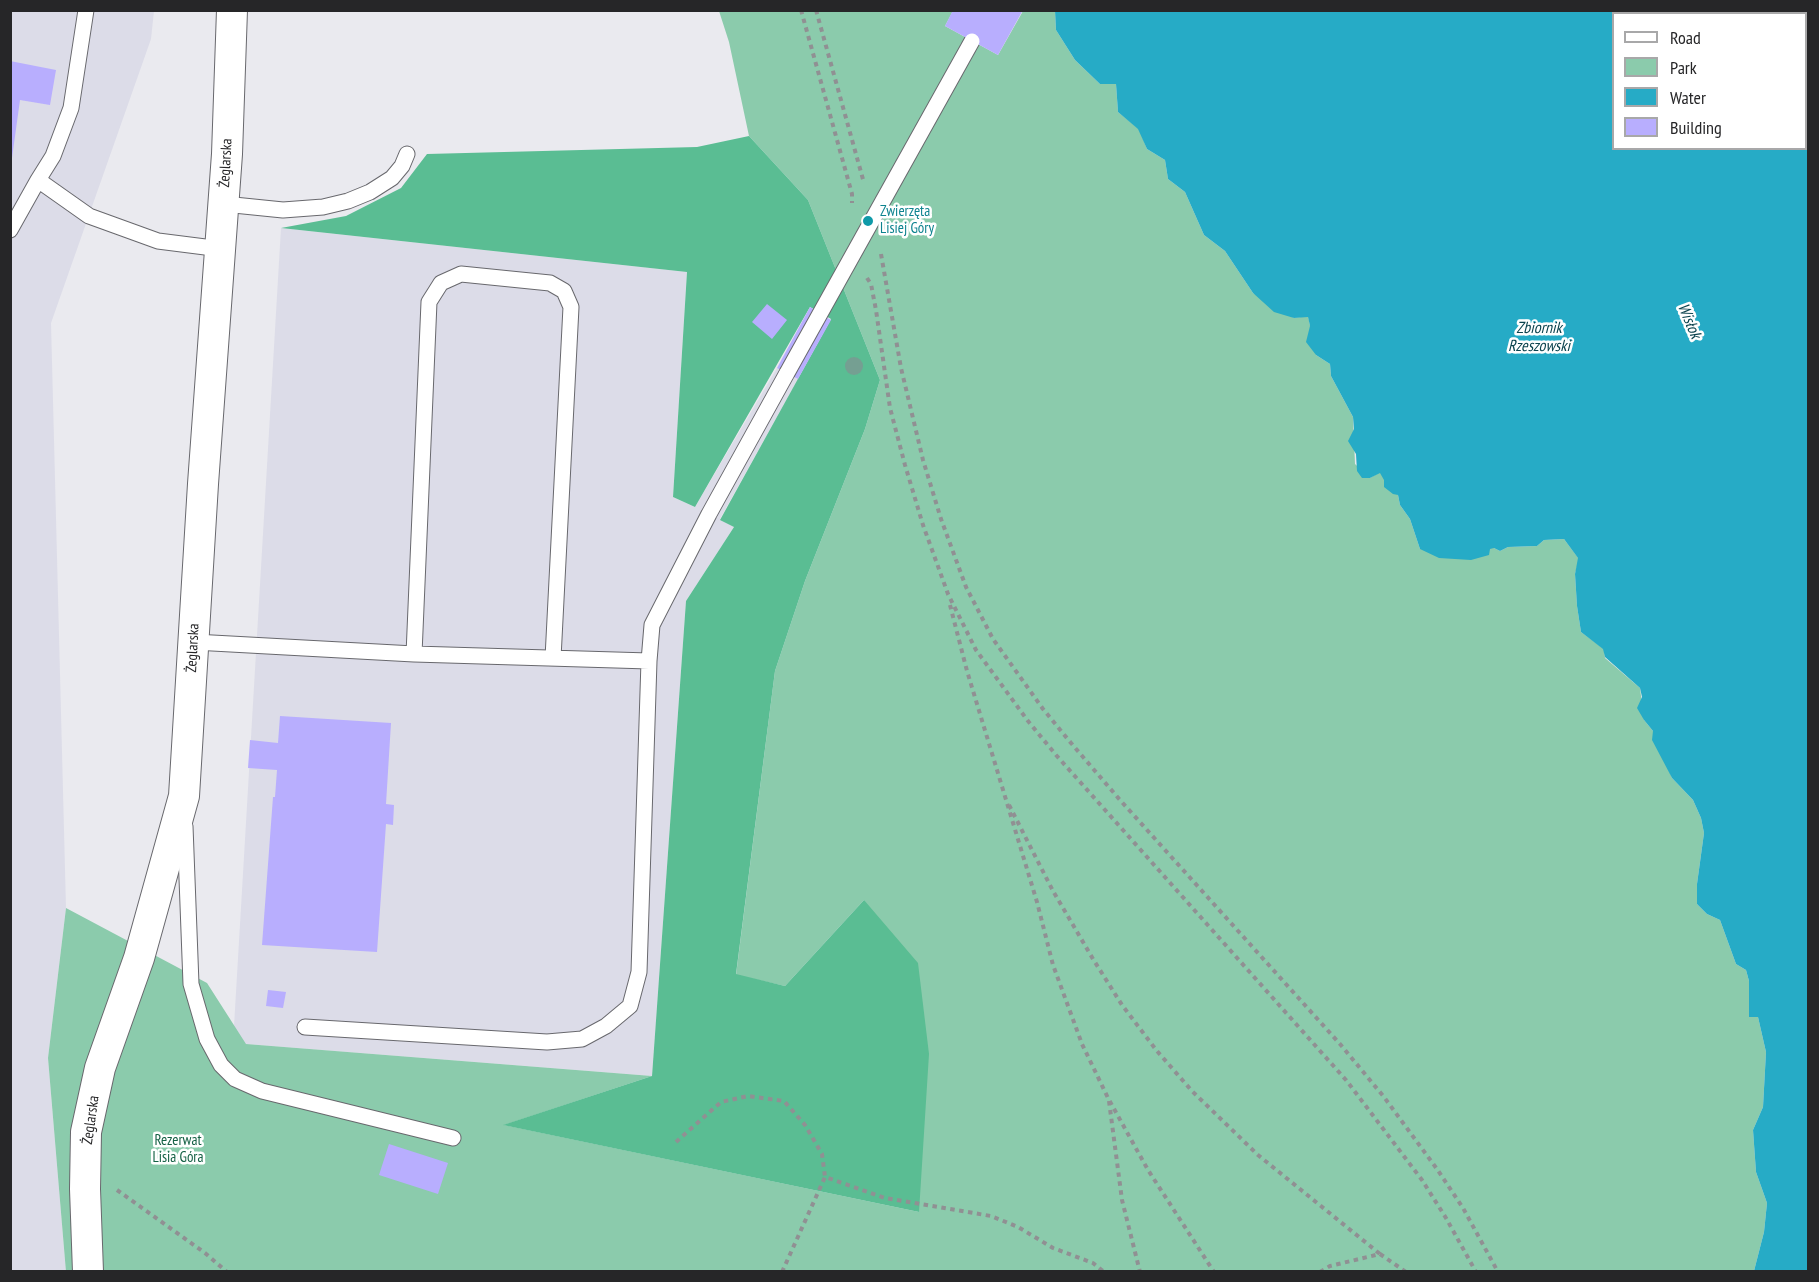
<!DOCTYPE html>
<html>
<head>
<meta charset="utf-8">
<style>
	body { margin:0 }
	#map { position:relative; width:1819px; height:1282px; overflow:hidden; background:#eaeaef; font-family:"PT Sans Narrow",sans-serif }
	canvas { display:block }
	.frame { position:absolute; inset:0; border:12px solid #262628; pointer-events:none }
	.legend { position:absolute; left:1612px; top:12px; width:195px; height:138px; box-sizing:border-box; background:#fff; border:2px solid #a8a8a9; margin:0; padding:8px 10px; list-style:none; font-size:18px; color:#262628 }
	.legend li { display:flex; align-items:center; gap:12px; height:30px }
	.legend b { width:30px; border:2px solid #a8a8a9 }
</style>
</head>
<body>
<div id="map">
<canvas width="1819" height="1282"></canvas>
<div class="frame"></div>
<ul class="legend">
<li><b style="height:8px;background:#fff"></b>Road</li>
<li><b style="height:16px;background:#8bcbac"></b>Park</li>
<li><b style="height:16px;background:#26abc6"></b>Water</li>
<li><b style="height:16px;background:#b8aefe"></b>Building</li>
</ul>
</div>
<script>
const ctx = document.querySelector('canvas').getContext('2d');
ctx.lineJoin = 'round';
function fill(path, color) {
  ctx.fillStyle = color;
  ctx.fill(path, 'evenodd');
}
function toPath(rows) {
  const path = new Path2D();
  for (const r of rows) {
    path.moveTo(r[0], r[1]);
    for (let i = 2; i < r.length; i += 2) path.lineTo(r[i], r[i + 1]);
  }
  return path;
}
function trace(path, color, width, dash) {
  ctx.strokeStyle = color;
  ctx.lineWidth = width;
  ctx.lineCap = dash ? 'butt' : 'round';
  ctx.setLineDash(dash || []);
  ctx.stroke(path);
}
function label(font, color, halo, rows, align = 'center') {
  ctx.font = font + ' "PT Sans Narrow",sans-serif';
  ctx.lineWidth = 5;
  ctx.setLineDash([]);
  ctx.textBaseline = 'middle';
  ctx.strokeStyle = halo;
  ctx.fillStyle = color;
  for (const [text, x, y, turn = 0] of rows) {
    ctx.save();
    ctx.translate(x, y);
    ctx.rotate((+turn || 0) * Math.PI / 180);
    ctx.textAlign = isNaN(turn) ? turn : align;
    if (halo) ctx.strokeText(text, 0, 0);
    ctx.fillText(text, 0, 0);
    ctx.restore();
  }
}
const built = toPath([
	[10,11,154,11,151,39,51,323,66,908,48,1058,66,1272,10,1271],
	[281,228,687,272,673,497,695,507,777,368,798,379,720,519,734,527,686,601,652,1076,233,1043]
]);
const green = toPath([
	[719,11,953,11,945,26,998,55,1023,11,1055,11,1056,30,1075,60,1100,84,1116,84,1118,112,1139,129,1147,149,1165,160,1168,179,1185,192,1204,235,1225,251,1253,293,1294,318,1308,316,1316,355,1330,364,1331,376,1353,417,1355,464,1370,478,1380,472,1398,495,1400,505,1410,519,1420,549,1494,548,1500,551,1508,547,1537,546,1544,540,1564,539,1579,559,1575,574,1577,606,1581,632,1604,649,1605,658,1640,688,1644,720,1653,731,1672,778,1693,800,1701,818,1704,833,1697,884,1697,904,1707,914,1720,920,1736,964,1746,970,1749,981,1749,1016,1758,1017,1766,1052,1763,1107,1753,1130,1756,1172,1767,1203,1764,1232,1754,1271,66,1272,48,1058,66,908,207,983,246,1044,652,1076,504,1125,919,1212,864,900,785,986,736,975,775,671,805,581,865,429,880,380,808,200,749,136,729,42]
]);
const forest = toPath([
	[749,136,808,200,880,380,865,429,805,581,775,671,736,974,785,986,864,900,918,963,929,1054,919,1212,503,1125,652,1076,686,601,734,527,720,520,831,319,810,307,695,507,673,497,687,272,281,228,346,216,401,188,427,154,697,147]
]);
const water = toPath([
	[1055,11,1808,11,1808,1271,1754,1271,1764,1232,1767,1203,1756,1172,1753,1130,1763,1107,1766,1052,1758,1017,1749,1017,1749,981,1746,970,1736,964,1720,920,1707,914,1697,904,1697,884,1704,833,1701,818,1693,800,1672,778,1652,740,1653,731,1644,720,1637,708,1642,697,1640,688,1605,657,1603,649,1581,632,1577,606,1575,574,1578,558,1564,539,1544,540,1537,546,1508,547,1500,551,1494,548,1490,549,1489,555,1471,560,1439,558,1420,549,1410,519,1400,505,1398,495,1393,494,1384,487,1384,480,1380,473,1370,478,1362,478,1357,471,1356,454,1348,441,1354,429,1353,417,1331,376,1330,364,1316,355,1306,342,1310,326,1308,317,1294,318,1274,312,1253,293,1225,251,1204,235,1185,192,1168,179,1165,160,1147,149,1138,129,1118,112,1116,84,1100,84,1075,60,1056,30],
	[1614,14,1806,14,1806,148,1614,148]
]);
const building = toPath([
	[953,10,1023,10,998,55,945,26],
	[10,61,56,70,50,105,20,100,12,158],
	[767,304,787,320,772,339,752,322],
	[810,307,831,320,798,379,777,368],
	[280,716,391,723,386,804,394,805,393,825,386,824,377,952,262,945,273,797,275,797,277,770,248,768,250,740,278,743],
	[268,990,286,992,283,1008,266,1006],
	[389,1144,448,1163,438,1194,379,1175]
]);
const path = toPath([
	[801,10,852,194,852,203],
	[816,10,864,183],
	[881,254,901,368,923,460,941,519,966,587,993,639,1043,709,1071,743,1120,800,1340,1044,1384,1097,1437,1169,1463,1208,1498,1272],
	[867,278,871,284,876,310,890,408,905,465,923,525,948,594,976,650,1028,721,1056,755,1346,1080,1422,1180,1446,1218,1476,1272],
	[950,605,967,671,1037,902,1053,965,1082,1044,1108,1098,1148,1170,1214,1272],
	[1009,805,1053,891,1093,959,1122,1005,1157,1051,1192,1091,1258,1155,1380,1254],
	[1109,1101,1122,1200,1140,1272],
	[676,1142,721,1102,748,1096,784,1101,805,1125,822,1154,825,1177],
	[117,1190,205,1253,227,1272],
	[782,1272,825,1177,885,1198,991,1216,1018,1227,1053,1248,1093,1263,1104,1272],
	[1320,1272,1330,1266,1380,1254,1406,1272]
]);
const lane = toPath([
	[38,180,53,156,71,108,86,10],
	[224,204,283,210,323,207,348,201,370,192,392,178,402,166,407,154],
	[10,230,38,180,89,216,158,241,221,249],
	[194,642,414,654,649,661],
	[414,654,429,302,441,283,461,274,550,283,564,291,571,307,553,658],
	[185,826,191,984,207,1039,221,1065,235,1079,262,1091,453,1138],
	[305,1027,547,1042,582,1039,606,1026,630,1006,639,972,649,661,652,625,709,514,787,373]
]);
const street = toPath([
	[88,1272,85,1189,86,1132,100,1068,139,958,184,796,203,484,227,154,232,10]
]);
const laneBridge = toPath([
	[787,373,972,41]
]);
const trees = [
	[854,366]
];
const markers = [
	[868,221,6,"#0f9aa8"]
];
const streetNames = [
	["Żeglarska",226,163,-87],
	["Żeglarska",193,648,-87],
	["Żeglarska",91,1120,-82]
];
const cultureNames = [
	["Zwierzęta",880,212],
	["Lisiej Góry",880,229]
];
const parkNames = [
	["Rezerwat",178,1141],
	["Lisia Góra",178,1158]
];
const waterNames = [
	["Wisłok",1689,321,67],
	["Zbiornik",1539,328],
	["Rzeszowski",1539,346]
];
fill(built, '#dcdce8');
fill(green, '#8bcbac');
fill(forest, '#5abd93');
fill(water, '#26abc6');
fill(building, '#b8aefe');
trace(lane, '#68686d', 17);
trace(street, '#68686d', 32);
trace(path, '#909093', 4, [4.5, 4.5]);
trace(lane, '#fff', 15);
trace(street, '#fff', 30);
trace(laneBridge, '#68686d', 17, []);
trace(laneBridge, '#fff', 15);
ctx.fillStyle = '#759f92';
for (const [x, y] of trees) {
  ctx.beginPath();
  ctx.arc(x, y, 9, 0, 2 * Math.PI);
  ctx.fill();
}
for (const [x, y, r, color] of markers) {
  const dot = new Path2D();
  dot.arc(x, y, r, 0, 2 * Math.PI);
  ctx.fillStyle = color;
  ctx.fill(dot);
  trace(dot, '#fff', 2);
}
label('15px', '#262628', '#fff', streetNames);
label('15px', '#0d838f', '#fff', cultureNames, 'left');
label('15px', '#156145', '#fff', parkNames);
label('italic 16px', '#0b434e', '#fff', waterNames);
</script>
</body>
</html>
